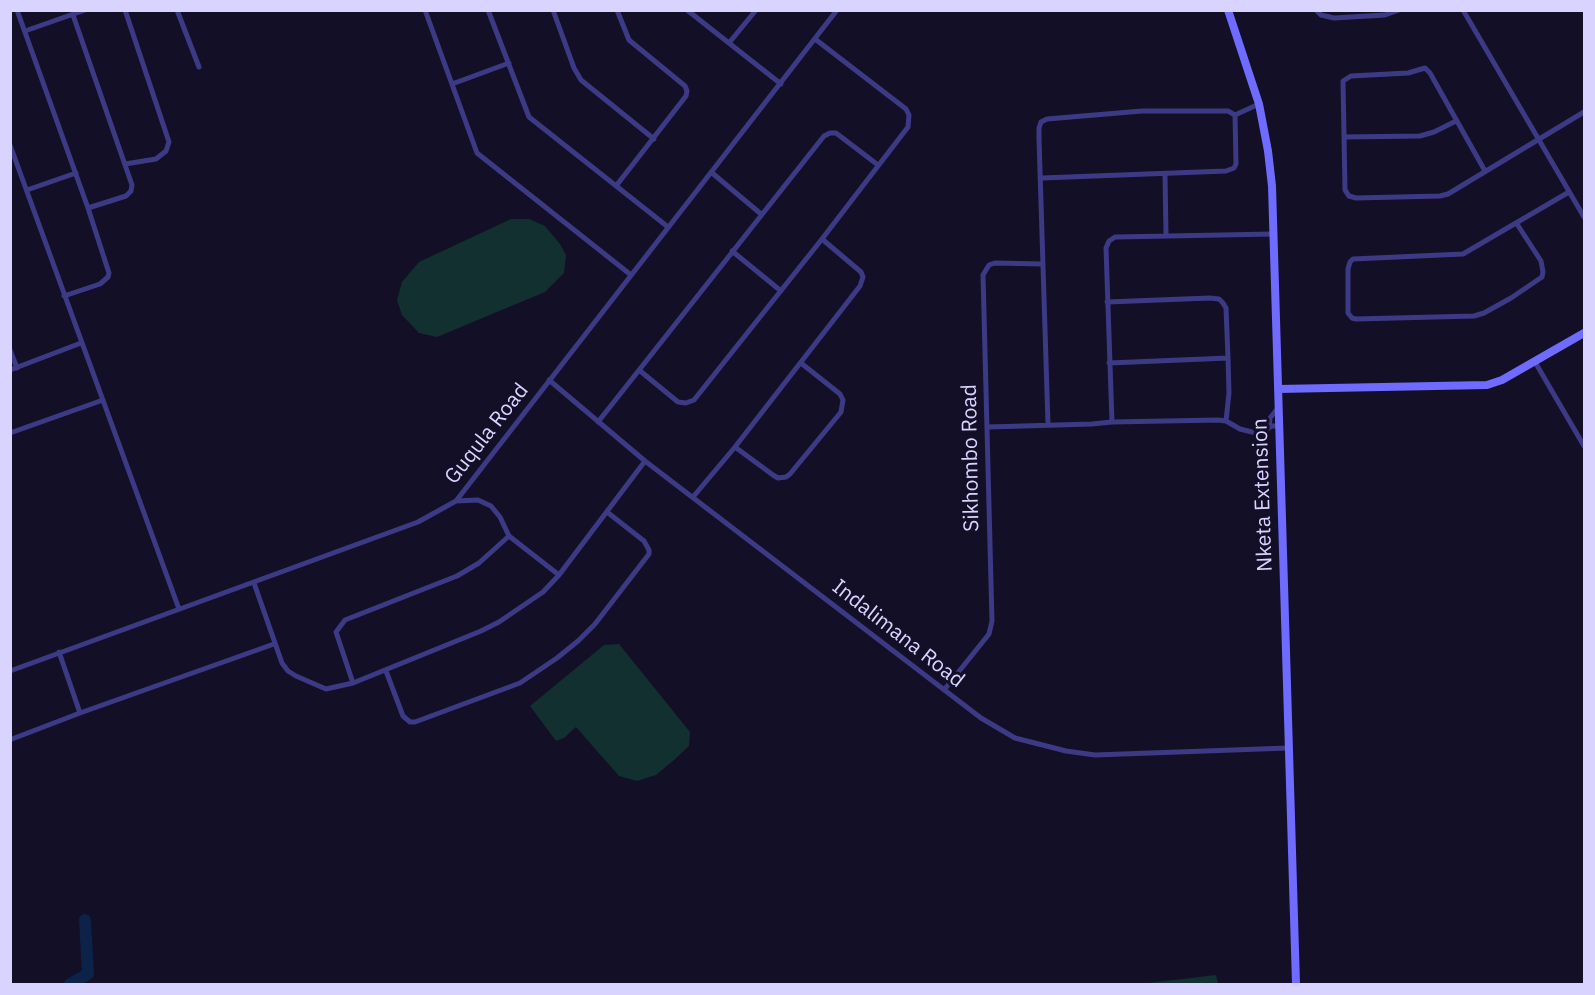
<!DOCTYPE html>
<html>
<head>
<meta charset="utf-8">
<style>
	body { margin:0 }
	#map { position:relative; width:1595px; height:995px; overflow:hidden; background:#130f26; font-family:"IBM Plex Sans",sans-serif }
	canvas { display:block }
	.frame { position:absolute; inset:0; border:12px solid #d9d4ff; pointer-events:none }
</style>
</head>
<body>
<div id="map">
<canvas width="1595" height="995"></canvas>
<div class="frame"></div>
</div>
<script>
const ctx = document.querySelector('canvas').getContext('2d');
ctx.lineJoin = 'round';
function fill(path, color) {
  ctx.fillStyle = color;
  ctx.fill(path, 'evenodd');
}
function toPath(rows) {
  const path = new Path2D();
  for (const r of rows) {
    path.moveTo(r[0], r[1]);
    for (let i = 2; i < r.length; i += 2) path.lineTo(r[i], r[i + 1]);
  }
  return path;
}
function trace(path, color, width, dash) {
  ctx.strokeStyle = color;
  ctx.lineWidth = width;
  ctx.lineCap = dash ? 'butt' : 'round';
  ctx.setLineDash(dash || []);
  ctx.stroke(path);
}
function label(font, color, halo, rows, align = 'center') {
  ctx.font = font + ' "IBM Plex Sans",sans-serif';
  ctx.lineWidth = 6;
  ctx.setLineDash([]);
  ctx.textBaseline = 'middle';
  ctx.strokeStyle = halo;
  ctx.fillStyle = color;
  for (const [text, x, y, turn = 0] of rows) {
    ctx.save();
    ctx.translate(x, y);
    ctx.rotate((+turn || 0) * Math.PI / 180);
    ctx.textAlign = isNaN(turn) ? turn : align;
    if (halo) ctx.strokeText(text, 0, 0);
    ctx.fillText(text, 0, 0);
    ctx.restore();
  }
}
const green = toPath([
	[511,219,529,219,545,226,560,244,566,255,564,273,545,292,437,337,419,333,402,315,397,300,402,282,419,262],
	[619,644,690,732,689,746,674,760,656,775,637,781,619,776,576,727,564,738,556,741,530,706,604,645],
	[1216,975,1218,984,1140,984]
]);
const river = toPath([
	[70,984,88,974,85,920]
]);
const street = toPath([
	[17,10,88,208,109,273,108,277,100,284,64,296],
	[177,10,199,67],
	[425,10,477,153,631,275],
	[488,10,529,117,668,227],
	[553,10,574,68,581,80,654,139],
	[687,10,781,84],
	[1316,10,1321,15,1334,18,1385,15,1399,10],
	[1463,10,1584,217],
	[73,15,132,185,131,191,126,196,88,208],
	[25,31,85,10],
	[729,43,756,10],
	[452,84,509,63],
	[1344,137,1420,136,1434,132,1456,121],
	[10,145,179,609],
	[125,164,156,159,166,151,169,142,125,10],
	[1485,171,1430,73,1425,68,1408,73,1351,76,1343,81,1345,190,1349,196,1356,198,1440,196,1448,194,1584,112],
	[711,172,761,214],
	[1165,175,1166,235],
	[1042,178,1226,171,1234,168,1236,164,1235,115],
	[616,186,686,96,687,91,685,86,629,40,617,10],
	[27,190,76,173],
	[1517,224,1541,261,1543,272,1542,277,1511,298,1484,313,1474,316,1356,319,1352,318,1348,313,1348,269,1350,262,1353,259,1463,254,1569,192],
	[732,251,781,291],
	[1107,302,1210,298,1219,299,1223,303,1226,308,1228,358,1229,393,1226,421],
	[10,350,17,368],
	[1535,362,1584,446],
	[1109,363,1228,358],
	[10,370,81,343],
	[639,370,678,402,686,403,694,400,822,239,908,127,909,115,906,109,815,39],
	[549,380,645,461,981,718,1015,738,1066,751,1095,755,1288,748],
	[598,422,824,136,830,133,836,133,878,165],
	[1112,422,1106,248,1109,241,1115,237,1274,234],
	[1048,424,1039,139,1039,128,1041,122,1047,119,1142,111,1228,111,1235,115,1259,104],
	[988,427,1092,424,1112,422,1218,420,1226,421,1240,429,1256,433,1263,432,1272,426,1279,426],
	[1269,427,1270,418,1278,408],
	[10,433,103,400],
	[735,447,773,475,778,478,786,477,790,474,841,412,843,400,840,394,801,363],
	[693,497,735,447,860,286,863,277,861,272,822,239],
	[456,501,478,500,491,506,500,517,509,536,559,575],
	[254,583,282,663,288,671,296,676,326,689,353,683,481,631,499,622,543,592,559,575,645,461],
	[59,652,80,713,274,644],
	[10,671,418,522,456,501,837,10],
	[386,671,403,716,410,722,415,722,520,683,557,658,578,641,595,624,649,554,649,550,644,541,607,512],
	[353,683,336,632,345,620,457,576,479,563,509,536],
	[944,690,989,634,992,621,983,275,989,265,995,263,1043,264],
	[12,739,80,713]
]);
const secondary = toPath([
	[1228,10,1259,104,1268,151,1272,186,1296,984],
	[1278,389,1487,385,1502,380,1584,333]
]);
const streetNames = [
	["Guqula Road",487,434,-52],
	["Sikhombo Road",971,458,-91],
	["Nketa Extension",1263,495,-92],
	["Indalimana Road",898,634,38]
];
fill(green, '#12302f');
trace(river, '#0c2248', 12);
trace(street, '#3d3a85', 5);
trace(secondary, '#6f6bff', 8);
label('21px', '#d9d4ff', '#130f26', streetNames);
</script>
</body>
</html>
